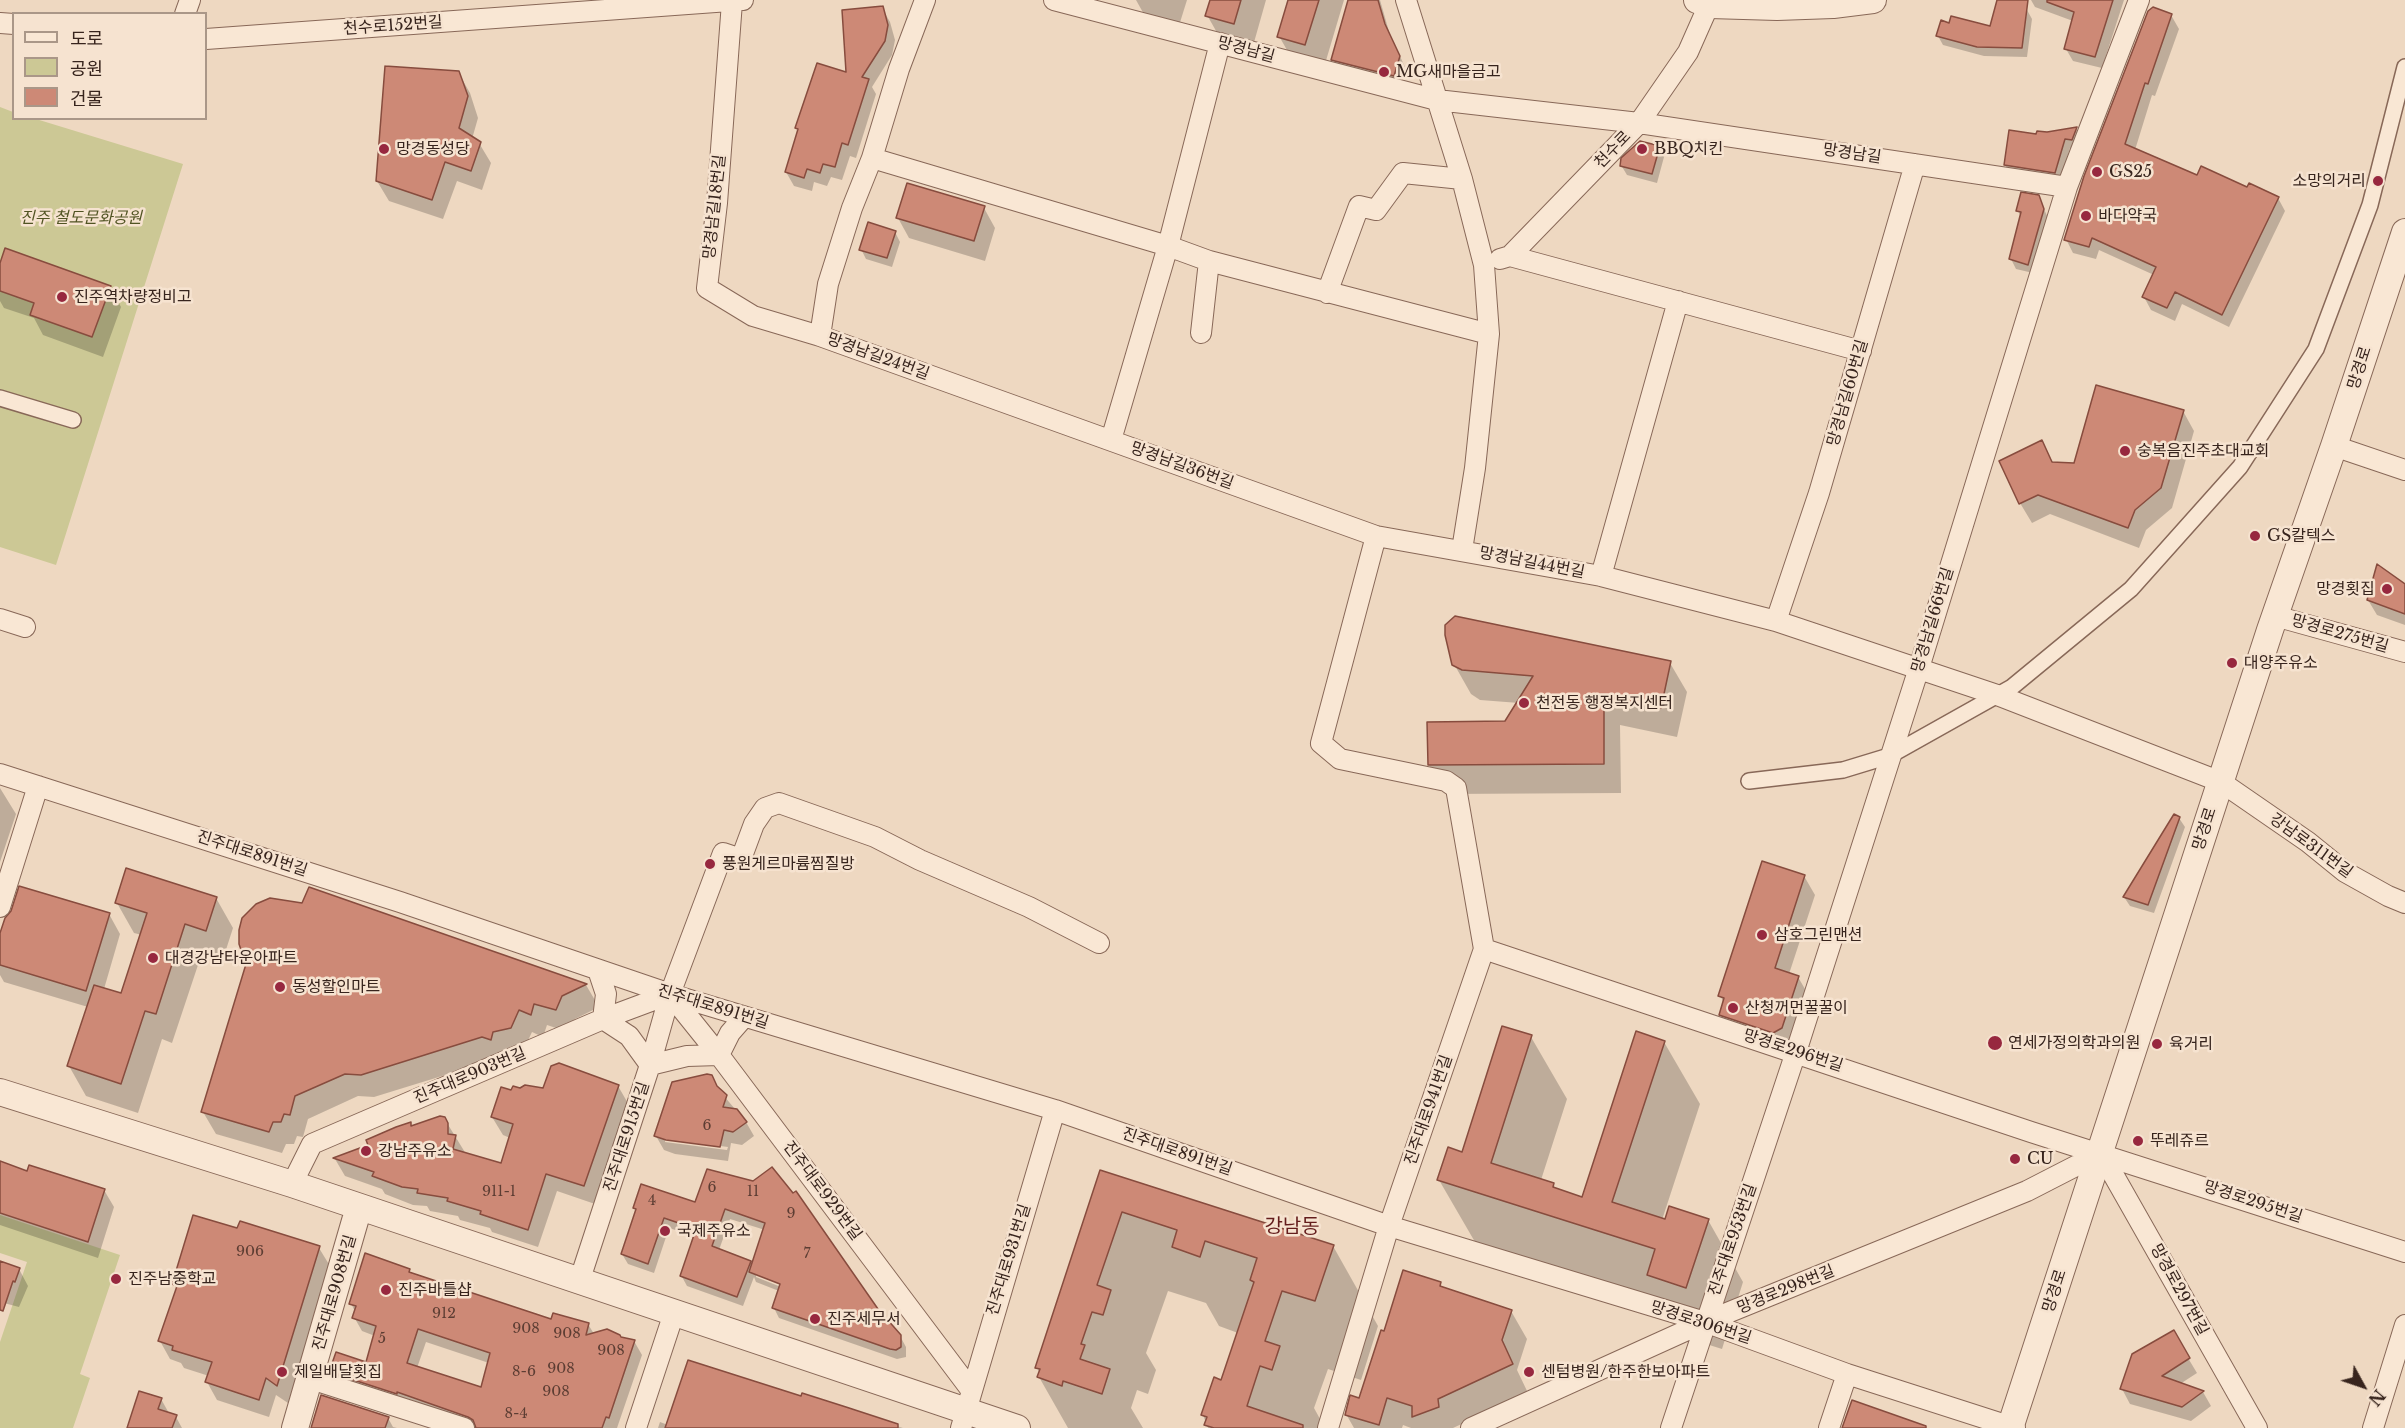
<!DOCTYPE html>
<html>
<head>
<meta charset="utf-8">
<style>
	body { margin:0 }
	#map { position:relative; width:2405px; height:1428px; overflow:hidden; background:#eed8c1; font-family:"Libre Baskerville","Noto Sans KR",serif }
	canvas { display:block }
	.legend { position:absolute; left:12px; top:12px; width:195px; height:108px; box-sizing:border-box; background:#f6e3d0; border:2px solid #aa9788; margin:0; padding:8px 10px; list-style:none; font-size:18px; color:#37241d }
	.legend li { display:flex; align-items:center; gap:12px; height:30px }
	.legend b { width:30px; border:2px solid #aa9788 }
	.north { position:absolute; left:2333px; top:1356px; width:60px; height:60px; -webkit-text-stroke:4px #f6e3d0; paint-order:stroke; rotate:130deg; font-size:16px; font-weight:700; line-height:24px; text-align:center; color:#37241d }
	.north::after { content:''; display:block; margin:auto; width:21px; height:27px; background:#37241d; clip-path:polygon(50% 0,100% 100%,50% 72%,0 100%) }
</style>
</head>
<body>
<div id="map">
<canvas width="2405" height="1428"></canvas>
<ul class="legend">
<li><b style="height:8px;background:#f9e7d4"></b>도로</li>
<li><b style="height:16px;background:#ccc895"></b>공원</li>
<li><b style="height:16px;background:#cd8976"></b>건물</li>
</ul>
<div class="north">N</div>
</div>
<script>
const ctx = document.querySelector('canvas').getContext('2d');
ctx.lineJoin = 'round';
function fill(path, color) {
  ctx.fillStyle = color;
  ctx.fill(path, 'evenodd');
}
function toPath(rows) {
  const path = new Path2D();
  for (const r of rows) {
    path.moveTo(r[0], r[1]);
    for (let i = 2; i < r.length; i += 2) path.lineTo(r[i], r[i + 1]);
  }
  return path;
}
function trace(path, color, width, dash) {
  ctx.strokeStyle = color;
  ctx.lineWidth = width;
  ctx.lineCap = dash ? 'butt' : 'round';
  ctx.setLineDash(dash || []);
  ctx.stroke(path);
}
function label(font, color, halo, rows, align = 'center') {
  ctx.font = font + ' "Libre Baskerville","Noto Sans KR",serif';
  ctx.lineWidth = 5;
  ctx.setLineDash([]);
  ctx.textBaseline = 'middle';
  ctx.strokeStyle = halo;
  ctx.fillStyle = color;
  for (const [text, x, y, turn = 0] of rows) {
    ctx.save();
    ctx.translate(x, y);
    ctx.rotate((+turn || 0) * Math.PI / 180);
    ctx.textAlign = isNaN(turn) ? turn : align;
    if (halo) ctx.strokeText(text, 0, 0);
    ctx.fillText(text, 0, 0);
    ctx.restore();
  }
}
const green = toPath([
	[0,107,13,112,14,118,36,119,183,164,56,565,0,547],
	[0,1215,120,1255,80,1374,90,1378,73,1428,0,1428,0,1342,27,1262,0,1253]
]);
const shadow = toPath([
	[1136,0,1187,0,1177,32,1150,25],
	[1211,0,1266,0,1251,53,1224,45,1207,15],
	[1290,0,1344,0,1322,74,1296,66,1279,36],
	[1349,0,1380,0,1390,35,1405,67,1399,85,1338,69,1333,60],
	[2031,0,2124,0,2102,68,2073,61,2066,49,2073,21,2035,7],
	[882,8,890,22,895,40,892,55,872,87,876,94,856,158,850,156,842,180,831,177,827,186,814,182,812,191,794,186,786,172,799,131,797,128,847,74],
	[2027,10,2032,19,2027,57,1984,56,1943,45,1938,36,1950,24,1991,28],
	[2171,15,2179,29,2155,96,2152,95,2135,150,2198,177,2278,198,2285,211,2229,327,2182,304,2175,321,2151,310,2144,297,2154,275,2099,250,2096,259,2073,253,2066,239],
	[458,72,470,93,478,118,472,139,479,143,491,163,482,190,457,181,443,219,389,201,377,181],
	[2076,129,2081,138,2077,149,2070,148,2060,182,2011,174,2005,165,2037,136],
	[1659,148,1664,157,1657,183,1627,175,1621,165],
	[2038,196,2049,220,2033,273,2016,269,2011,259,2021,217,2018,211],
	[984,208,995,228,985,261,909,238,898,218],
	[895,232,900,242,892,267,866,259,861,249],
	[0,267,110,287,121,307,103,357,43,335,34,318,4,308,0,301],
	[2183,411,2194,431,2172,508,2146,530,2139,548,2050,514,2032,523,2020,503,2041,442,2054,464,2075,464],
	[2405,586,2405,625,2377,615,2368,600],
	[1670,663,1687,692,1677,737,1620,725,1621,793,1446,794,1429,765,1506,723,1519,703,1480,700,1471,694,1454,664],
	[0,788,16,814,0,862],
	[2179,818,2185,827,2154,913,2130,906,2124,897],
	[1804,876,1815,895,1789,974,1798,977,1809,996,1793,1047,1731,1034,1720,1015,1724,1003,1720,995],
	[310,889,586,985,599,1007,575,1019,568,1032,547,1025,543,1037,532,1032,523,1051,374,1097,358,1096,308,1119,303,1137,297,1136,294,1144,286,1144,282,1153,216,1134,203,1112],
	[216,898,233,928,223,959,202,953,172,1043,162,1039,138,1113,86,1096,69,1066,88,1007,4,982,0,975,0,939,109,914,120,934,104,989,122,995,142,935,134,933,117,903],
	[1531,1037,1567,1099,1541,1180,1553,1184,1556,1190,1583,1198,1664,1042,1700,1104,1662,1220,1708,1220,1743,1282,1722,1349,1684,1337,1664,1302,1475,1242,1439,1180,1463,1154],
	[618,1086,629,1105,595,1204,557,1191,538,1247,492,1232,490,1228,460,1220,458,1216,430,1211,427,1206,413,1205,385,1194,382,1189,345,1176,335,1159,370,1146,410,1124,412,1127,447,1123,466,1154,502,1164,510,1138,503,1135,492,1117,512,1092],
	[718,1089,746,1122,754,1136,742,1145,731,1143,728,1161,675,1154,664,1150,656,1136],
	[665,1139,728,1147,727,1150,665,1142],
	[0,1163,28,1173,104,1190,114,1207,98,1258,0,1225],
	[708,1171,877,1310,900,1336,906,1347,906,1357,897,1359,779,1318,774,1308,779,1291,756,1282,754,1277,743,1306,687,1286,681,1275,695,1236,669,1228,654,1273,628,1264,622,1254,637,1212,634,1208,696,1204],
	[730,1219,765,1230,753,1266,750,1262,719,1250],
	[756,1274,788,1286,786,1289,756,1277],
	[1101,1172,1333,1246,1378,1326,1361,1380,1328,1369,1314,1408,1325,1428,1208,1428,1203,1415,1222,1382,1238,1333,1219,1326,1206,1303,1168,1291,1146,1353,1156,1370,1148,1394,1137,1390,1131,1408,1143,1428,1068,1428,1039,1377,1040,1373,1037,1368],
	[237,1230,319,1248,330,1266,288,1403,276,1395,269,1417,217,1400,207,1382,209,1376,184,1368,181,1363,170,1359,160,1341,177,1289,174,1284],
	[0,1262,19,1269,28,1286,19,1307,0,1302],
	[409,1271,412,1275,552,1321,588,1324,594,1334,634,1341,642,1355,617,1428,472,1428,338,1386,330,1372,367,1364,375,1336,362,1331,354,1317,355,1312,351,1303],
	[426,1342,489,1363,482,1389,417,1368],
	[1440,1284,1443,1289,1511,1311,1527,1339,1517,1370,1528,1393,1453,1428,1411,1428,1403,1425,1402,1428,1354,1428,1346,1414,1360,1400,1385,1333],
	[2173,1333,2197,1373,2180,1384,2203,1392,2211,1406,2191,1421,2130,1404,2122,1389],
	[689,1362,903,1428,658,1428,660,1422,668,1425],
	[161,1399,170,1415,176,1417,182,1428,128,1428],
	[388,1418,393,1427,397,1428,311,1428]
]);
const building = toPath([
	[1210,0,1241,0,1234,24,1205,16,1210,0],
	[1288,0,1319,0,1305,45,1277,37,1288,0],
	[1348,0,1378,0,1385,24,1400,56,1394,76,1331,60,1348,0],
	[1997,0,2028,0,2022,48,1977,47,1936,36,1941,20,1949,23,1951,16,1990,26,1997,0],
	[2047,0,2113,0,2095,57,2064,49,2074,12,2047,2,2047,0],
	[883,6,888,25,885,41,862,77,869,79,848,145,842,143,835,167,823,164,820,173,807,169,804,178,785,172,798,129,795,128,817,63,846,72,842,10,883,6],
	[2153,7,2172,14,2148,84,2145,83,2125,144,2197,175,2201,166,2247,187,2249,183,2279,197,2222,315,2175,292,2167,308,2142,297,2156,267,2092,238,2089,247,2064,240,2084,176,2148,11,2153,7],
	[385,66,459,71,468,96,459,128,481,142,471,171,445,162,432,200,376,181,385,66],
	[2077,127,2072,140,2065,139,2055,173,2004,165,2009,130,2036,134,2037,131,2047,132,2077,127],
	[1640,141,1660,146,1652,174,1620,166,1621,158,1640,141],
	[907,183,985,206,974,241,896,218,907,183],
	[2021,192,2039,195,2044,209,2028,265,2009,259,2021,212,2016,211,2021,192],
	[868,222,896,231,887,258,859,250,868,222],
	[5,248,111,286,92,337,30,315,34,303,0,291,0,263,5,248],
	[2096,385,2184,410,2161,488,2135,510,2128,528,2038,495,2019,504,1999,461,2042,440,2052,462,2074,463,2096,385],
	[2377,564,2405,584,2405,614,2367,600,2377,564],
	[1455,616,1671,661,1661,708,1604,696,1604,764,1428,765,1427,722,1505,721,1533,676,1462,670,1452,665,1445,635,1445,625,1455,616],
	[2174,814,2180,817,2148,905,2123,897,2174,814],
	[1762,861,1805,875,1775,968,1799,976,1782,1028,1773,1033,1719,1015,1724,998,1718,996,1762,861],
	[126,868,217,897,206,931,185,924,156,1014,145,1011,121,1084,67,1066,94,985,121,993,147,913,115,903,126,868],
	[19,886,110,913,86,991,0,965,0,933,5,918,11,911,19,886],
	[309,887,587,984,562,996,556,1010,534,1004,531,1015,519,1010,511,1028,493,1032,491,1040,482,1037,361,1075,345,1074,295,1096,290,1115,284,1114,281,1122,273,1122,269,1132,201,1112,246,964,239,944,239,930,242,918,256,904,270,898,302,903,309,887],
	[1502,1026,1532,1035,1491,1163,1554,1183,1553,1187,1582,1197,1636,1031,1665,1041,1612,1202,1665,1219,1669,1206,1709,1219,1686,1288,1647,1275,1655,1249,1437,1180,1448,1147,1462,1152,1502,1026],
	[559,1063,619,1085,584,1186,546,1174,528,1230,480,1214,481,1211,447,1201,448,1198,417,1193,418,1189,402,1187,372,1176,374,1172,333,1158,368,1145,366,1140,396,1127,411,1122,411,1126,440,1116,445,1117,448,1123,448,1134,456,1135,453,1149,501,1163,513,1124,491,1117,501,1087,511,1090,513,1086,520,1088,525,1085,543,1088,551,1066,559,1063],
	[707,1074,712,1075,717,1086,727,1095,723,1107,737,1109,747,1122,733,1132,724,1130,720,1147,666,1140,654,1136,672,1082,707,1074],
	[0,1161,27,1171,29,1165,105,1189,88,1242,0,1213,0,1161],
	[772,1167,793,1193,796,1191,878,1309,901,1335,901,1347,896,1350,890,1349,772,1308,780,1284,749,1272,765,1223,725,1209,712,1246,751,1261,737,1297,680,1276,696,1229,664,1218,648,1264,621,1254,636,1209,633,1208,641,1184,695,1202,707,1169,753,1181,772,1167],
	[1100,1170,1334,1245,1315,1301,1282,1291,1265,1341,1280,1346,1272,1370,1260,1366,1247,1406,1303,1425,1303,1428,1214,1428,1204,1425,1207,1417,1201,1415,1214,1377,1221,1380,1254,1282,1250,1280,1257,1258,1205,1241,1200,1257,1172,1247,1177,1230,1122,1212,1097,1285,1111,1290,1103,1315,1092,1312,1081,1344,1085,1345,1080,1359,1110,1369,1102,1394,1063,1381,1062,1386,1037,1377,1040,1369,1035,1368,1100,1170],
	[193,1215,237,1228,240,1221,320,1246,277,1386,266,1378,259,1400,205,1382,212,1362,172,1350,173,1346,158,1341,177,1286,172,1284,193,1215],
	[365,1253,410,1269,409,1272,551,1319,553,1313,589,1323,586,1335,607,1329,620,1335,621,1337,635,1340,609,1418,606,1417,602,1428,476,1428,473,1420,468,1417,397,1392,397,1394,329,1372,336,1352,366,1362,376,1326,352,1318,356,1306,349,1304,365,1253],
	[418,1329,490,1353,481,1387,407,1363,418,1329],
	[0,1261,20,1268,15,1282,13,1281,3,1311,0,1310,0,1261],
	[1403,1270,1441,1282,1440,1286,1512,1310,1502,1340,1513,1364,1438,1399,1439,1407,1412,1417,1412,1406,1387,1398,1379,1425,1345,1415,1350,1395,1359,1398,1381,1330,1384,1331,1403,1270],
	[2174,1330,2190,1358,2162,1376,2204,1391,2182,1407,2120,1389,2132,1354,2174,1330],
	[688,1360,801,1396,802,1393,846,1407,898,1424,898,1428,665,1428,688,1360],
	[139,1391,162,1398,158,1409,177,1415,172,1428,127,1428,139,1391],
	[321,1395,389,1417,385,1428,311,1428,321,1395],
	[1852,1400,1926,1426,1926,1428,1842,1428,1852,1400]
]);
const pedestrian = toPath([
	[0,398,73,420],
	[1749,781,1843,770,1889,756,2012,687,2131,589,2240,467,2316,349,2370,205,2405,67]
]);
const minor = toPath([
	[1054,0,1437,100,1639,123,2067,187],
	[1406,0,1462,179,1484,265,1489,334,1475,468,1462,550],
	[732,2,717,203,707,288,753,316,820,336,1376,536,1601,576,1776,621,1997,695,2221,782,2308,842,2345,872,2388,896,2405,903],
	[185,14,190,0],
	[0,23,14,24],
	[206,39,743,0],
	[872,158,1168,246,1209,261,1489,334],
	[1510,256,1861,351],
	[1500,259,1510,256,1639,123,1688,52,1711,0],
	[1327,293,1359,206,1376,210,1403,173,1462,179],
	[1201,333,1209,261],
	[820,336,828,284,852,208,872,158,899,69,925,0],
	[1111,440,1168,246,1220,43],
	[2334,446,2405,470],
	[1601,576,1678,301],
	[2275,616,2405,652],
	[0,619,25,627],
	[1776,621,1819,493,1915,164],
	[0,774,400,902,670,994,1055,1110,1389,1226,1705,1322,1847,1374,2015,1428],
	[0,907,38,786],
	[1484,949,2031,1132,2405,1252],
	[598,970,606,994,603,1019,629,1036,650,1065,687,1056,719,1055,730,1033,744,1017],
	[670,994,719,1055,971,1390],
	[2101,1153,2257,1428],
	[292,1184,312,1144,603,1019,670,994],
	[580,1279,650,1065,670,994,723,853,741,859,754,824,765,808,779,803,875,837,920,860,1029,907,1099,943],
	[311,1379,464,1428],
	[636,1428,674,1313],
	[961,1428,1055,1110],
	[1328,1428,1389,1226,1484,949,1456,788,1446,781,1340,759,1321,743,1376,536],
	[1471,1428,1705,1322,2027,1191,2101,1153],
	[1671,1428,1796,1052,1919,668,2067,187,2139,0],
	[1829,1428,1847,1374],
	[2373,1428,2405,1325]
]);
const tertiary = toPath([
	[1697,0,1710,5,1777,7,1833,5,1873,0],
	[0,1092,292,1184,1017,1428],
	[295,1428,359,1207],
	[2010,1428,2270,630,2334,446,2405,232]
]);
const markers = [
	[1384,72,6,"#97283f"],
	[384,149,6,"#97283f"],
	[1642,149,6,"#97283f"],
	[2097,172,6,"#97283f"],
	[2378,181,6,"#97283f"],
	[2086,216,6,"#97283f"],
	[62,297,6,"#97283f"],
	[2125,451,6,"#97283f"],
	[2255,536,6,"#97283f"],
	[2387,589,6,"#97283f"],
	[2232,663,6,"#97283f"],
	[1524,703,6,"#97283f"],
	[710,864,6,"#97283f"],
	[1762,935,6,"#97283f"],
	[153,958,6,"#97283f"],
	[280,987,6,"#97283f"],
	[1733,1008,6,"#97283f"],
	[1995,1043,8,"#97283f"],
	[2157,1044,6,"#97283f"],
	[2138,1141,6,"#97283f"],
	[366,1151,6,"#97283f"],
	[2015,1159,6,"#97283f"],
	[665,1231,6,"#97283f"],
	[116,1279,6,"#97283f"],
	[386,1290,6,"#97283f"],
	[815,1319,6,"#97283f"],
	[282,1372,6,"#97283f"],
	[1529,1372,6,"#97283f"]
];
const numberNames = [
	["6",707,1126],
	["6",712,1188],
	["911-1",499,1192],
	["11",753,1192],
	["4",652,1201],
	["9",791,1214],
	["906",250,1252],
	["7",807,1254],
	["912",444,1314],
	["908",526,1329],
	["908",567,1334],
	["5",382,1339],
	["908",611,1351],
	["908",561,1369],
	["8-6",524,1372],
	["908",556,1392],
	["8-4",516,1414]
];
const streetNames = [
	["천수로152번길",393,26,-4],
	["망경남길",1246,50,15],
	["천수로",1613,150,-46],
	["망경남길",1852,154,8],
	["망경남길18번길",715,207,-84],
	["망경남길24번길",878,357,20],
	["망경로",2360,368,-72],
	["망경남길60번길",1848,393,-74],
	["망경남길36번길",1182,466,20],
	["망경남길44번길",1532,563,11],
	["망경남길66번길",1933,620,-73],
	["망경로275번길",2340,634,16],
	["망경로",2205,829,-72],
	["강남로311번길",2311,846,36],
	["진주대로891번길",252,854,18],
	["진주대로891번길",713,1007,17],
	["망경로296번길",1793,1051,18],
	["진주대로903번길",470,1076,-23],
	["진주대로941번길",1429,1110,-71],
	["진주대로915번길",627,1137,-72],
	["진주대로891번길",1177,1152,19],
	["진주대로929번길",822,1191,53],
	["망경로295번길",2253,1202,18],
	["진주대로953번길",1733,1240,-71],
	["진주대로931번길",1009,1260,-73],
	["망경로298번길",1786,1290,-22],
	["망경로297번길",2179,1290,61],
	["망경로",2055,1291,-72],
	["진주대로908번길",335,1293,-74],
	["망경로306번길",1701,1323,18]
];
const poiNames = [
	["MG새마을금고",1396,72],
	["망경동성당",396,149],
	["BBQ치킨",1654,149],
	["GS25",2109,172],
	["소망의거리",2366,181,"right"],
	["바다약국",2098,216],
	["진주역차량정비고",74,297],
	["숭복음진주초대교회",2137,451],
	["GS칼텍스",2267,536],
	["망경횟집",2375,589,"right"],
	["대양주유소",2244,663],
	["천전동 행정복지센터",1536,703],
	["풍원게르마륨찜질방",722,864],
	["삼호그린맨션",1774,935],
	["대경강남타운아파트",165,958],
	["동성할인마트",292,987],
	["산청꺼먼꿀꿀이",1745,1008],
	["연세가정의학과의원",2008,1043],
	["육거리",2169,1044],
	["뚜레쥬르",2150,1141],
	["강남주유소",378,1151],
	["CU",2027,1159],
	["국제주유소",677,1231],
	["진주남중학교",128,1279],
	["진주바틀샵",398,1290],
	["진주세무서",827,1319],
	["제일배달횟집",294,1372],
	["센텀병원/한주한보아파트",1541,1372]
];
const parkNames = [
	["진주 철도문화공원",81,218]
];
const quarterNames = [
	["강남동",1292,1227]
];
fill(green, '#ccc895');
fill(shadow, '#0003');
fill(building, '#cd8976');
trace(building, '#874c3e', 1.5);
trace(pedestrian, '#886858', 18);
trace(minor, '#886858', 22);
trace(tertiary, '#886858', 28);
trace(pedestrian, '#f9e7d4', 15);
trace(minor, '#f9e7d4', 20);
trace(tertiary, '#f9e7d4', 26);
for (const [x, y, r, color] of markers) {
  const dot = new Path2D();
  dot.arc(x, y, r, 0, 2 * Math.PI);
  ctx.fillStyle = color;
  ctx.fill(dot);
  trace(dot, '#f6e3d0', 2);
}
label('14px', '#5c3d33', null, numberNames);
label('16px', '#37241d', '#f6e3d0', streetNames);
label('16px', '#37241d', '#f6e3d0', poiNames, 'left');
label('italic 16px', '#515423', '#f6e3d0', parkNames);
label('20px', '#641d1c', '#f6e3d0', quarterNames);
</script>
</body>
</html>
